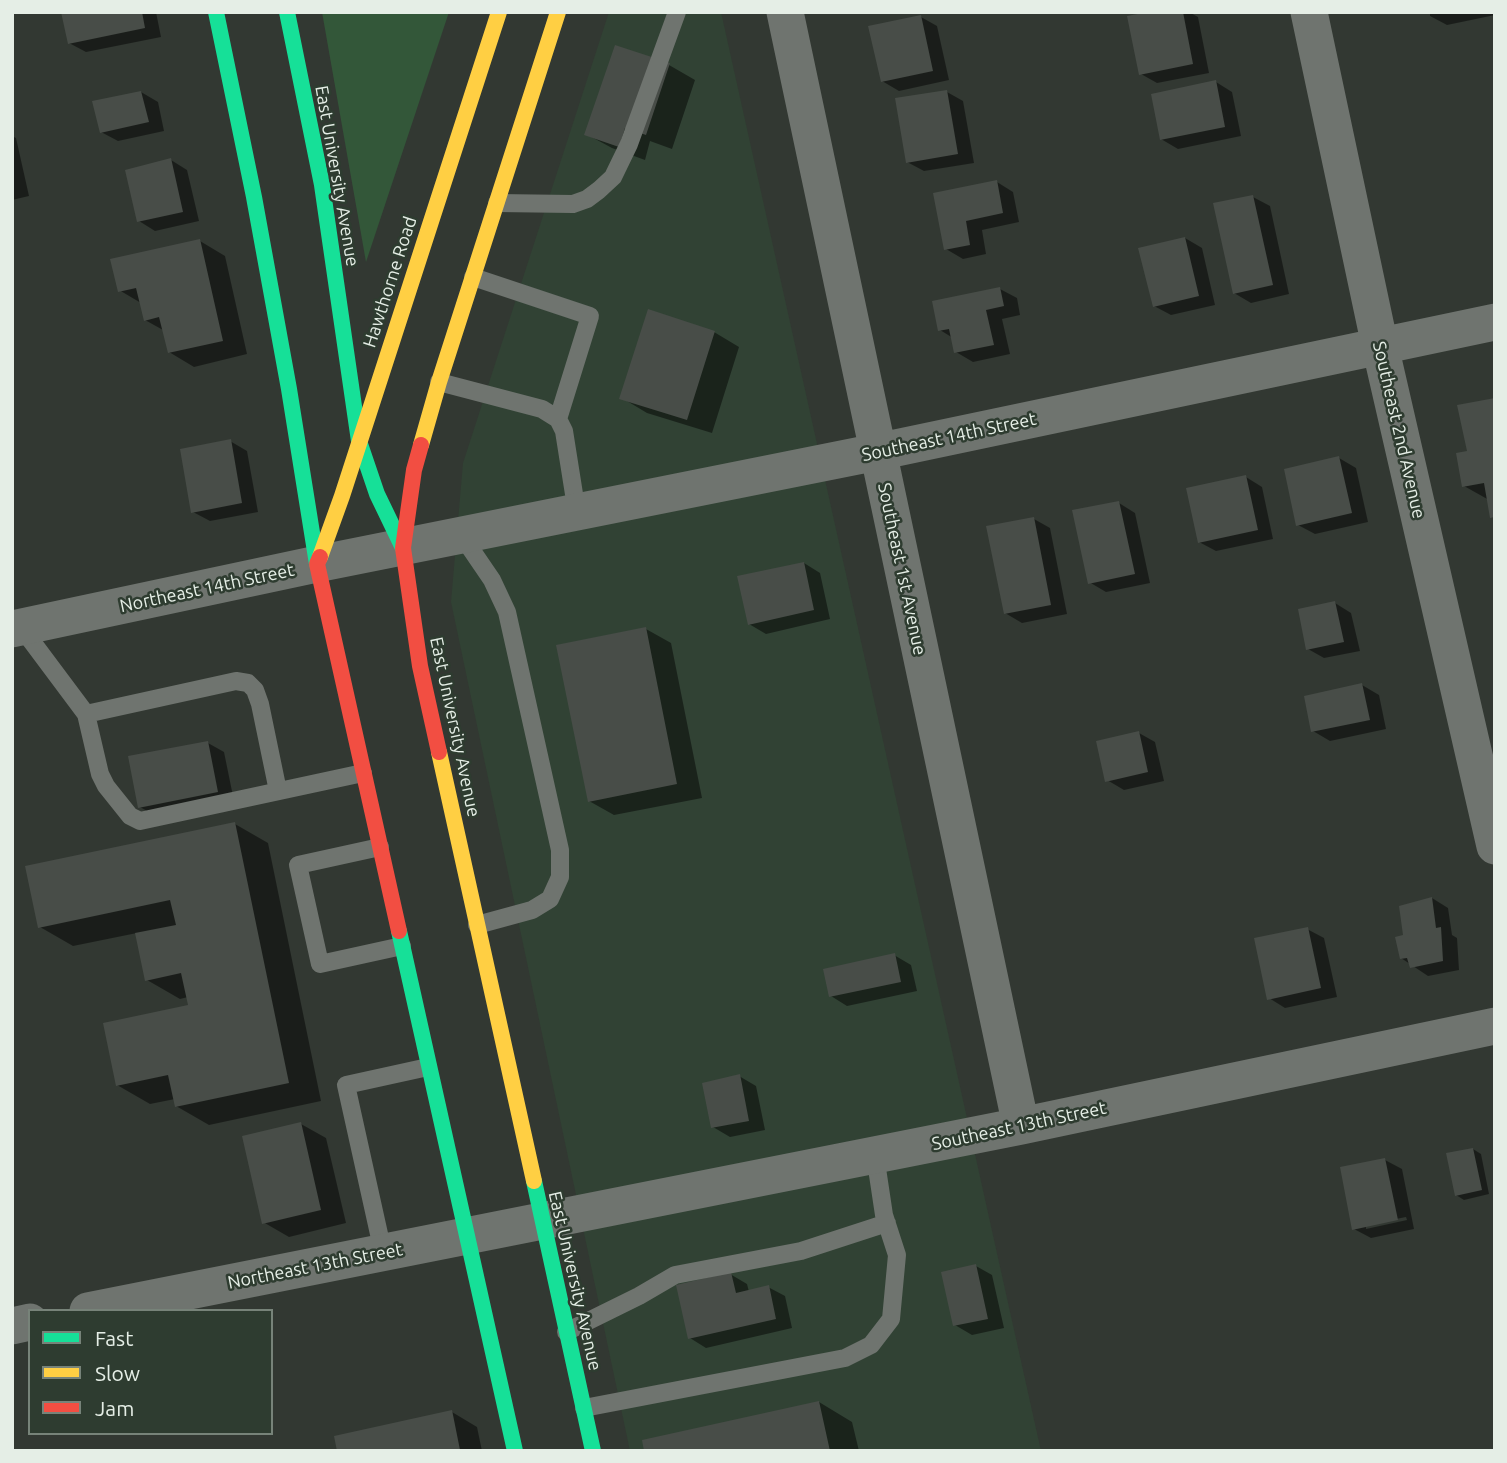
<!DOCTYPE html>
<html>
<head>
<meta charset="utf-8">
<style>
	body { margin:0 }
	#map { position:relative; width:1507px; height:1463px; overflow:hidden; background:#323832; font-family:Ubuntu,sans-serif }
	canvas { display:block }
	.frame { position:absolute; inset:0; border:14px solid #e5eee6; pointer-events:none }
	.legend { position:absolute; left:28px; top:1309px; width:245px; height:126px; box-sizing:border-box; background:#2e3c30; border:2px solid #778379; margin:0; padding:9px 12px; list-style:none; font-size:21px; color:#e5eee6 }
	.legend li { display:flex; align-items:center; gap:14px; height:35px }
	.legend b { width:35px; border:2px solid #778379 }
</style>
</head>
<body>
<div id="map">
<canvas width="1507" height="1463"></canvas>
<div class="frame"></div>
<ul class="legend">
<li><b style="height:9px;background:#16e098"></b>Fast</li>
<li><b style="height:9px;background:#ffcf43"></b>Slow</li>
<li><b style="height:9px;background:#f24e42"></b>Jam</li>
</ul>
</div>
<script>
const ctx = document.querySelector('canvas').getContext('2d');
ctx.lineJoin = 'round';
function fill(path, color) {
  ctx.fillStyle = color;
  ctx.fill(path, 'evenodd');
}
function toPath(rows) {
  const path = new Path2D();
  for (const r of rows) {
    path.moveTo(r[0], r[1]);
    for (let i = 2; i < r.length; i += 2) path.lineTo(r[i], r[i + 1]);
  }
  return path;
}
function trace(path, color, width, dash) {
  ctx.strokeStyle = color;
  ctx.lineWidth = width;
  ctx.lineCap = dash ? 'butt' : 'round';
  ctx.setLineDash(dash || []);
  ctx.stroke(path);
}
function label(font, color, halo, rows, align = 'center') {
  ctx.font = font + ' Ubuntu,sans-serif';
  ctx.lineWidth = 5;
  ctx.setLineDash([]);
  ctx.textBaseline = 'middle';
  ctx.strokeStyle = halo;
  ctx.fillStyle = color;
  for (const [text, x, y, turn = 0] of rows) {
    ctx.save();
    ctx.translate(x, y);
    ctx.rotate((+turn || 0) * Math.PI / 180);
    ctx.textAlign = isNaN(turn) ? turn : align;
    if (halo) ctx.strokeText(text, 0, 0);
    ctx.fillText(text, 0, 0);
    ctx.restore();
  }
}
const built = toPath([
	[609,12,721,12,1041,1451,630,1451,451,602,463,463]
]);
const green = toPath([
	[322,12,449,12,366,262]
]);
const shadow = toPath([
	[63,12,156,12,161,37,86,52,69,43],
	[1157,12,1189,12,1198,17,1209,73,1157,83,1141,74],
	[1430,12,1495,12,1495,15,1447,25,1430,16],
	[921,17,937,26,949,80,899,91,882,81],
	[616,47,669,65,695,80,672,149,650,141,645,160,612,148,586,134],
	[1216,82,1232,92,1241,136,1178,149,1161,139],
	[141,92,158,102,164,131,118,141,101,132],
	[947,92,963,101,974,163,924,171,907,162],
	[12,136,16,138,29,196,12,200],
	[171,160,187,170,199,221,155,231,139,221],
	[997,182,1013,192,1019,222,982,230,986,254,963,259,946,249,935,194],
	[1253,197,1270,206,1289,294,1251,303,1234,293],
	[1185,238,1202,248,1215,305,1171,315,1154,306],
	[200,241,225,256,247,354,194,367,169,352,163,330,145,320,141,303,119,290],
	[1000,289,1017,298,1020,315,1002,319,1010,354,973,362,956,352,953,338,940,330],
	[714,332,739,347,712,433,647,413,622,398],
	[1495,399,1495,518,1492,517,1489,500,1464,486,1469,452],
	[230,441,247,451,258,512,210,521,193,512],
	[1339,458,1356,468,1368,522,1315,534,1298,525],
	[1246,477,1262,487,1273,539,1216,551,1199,542],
	[1119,503,1135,513,1150,583,1106,592,1089,582],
	[1034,519,1050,528,1067,614,1022,623,1005,613],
	[804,563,820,573,830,619,766,634,749,624],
	[1335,603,1351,613,1360,651,1324,658,1308,649],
	[646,629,671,643,702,798,614,815,589,801],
	[1362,685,1379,695,1386,729,1330,741,1313,731],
	[1139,733,1155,742,1164,781,1124,790,1107,780],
	[208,743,224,752,234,801,156,816,140,807],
	[235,824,268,843,321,1101,209,1125,176,1106,175,1099,150,1104,117,1085,190,1007,188,997,180,999,147,980,137,933,73,946,40,927],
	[1432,898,1448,908,1452,935,1457,938,1459,970,1428,976,1401,958,1405,936],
	[1307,929,1324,938,1337,997,1285,1008,1269,998],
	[894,955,911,965,917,991,847,1006,831,996],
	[739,1076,756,1086,765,1130,730,1137,713,1127],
	[301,1124,326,1138,346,1223,289,1237,263,1222],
	[1473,1149,1481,1154,1489,1194,1464,1200,1456,1195],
	[1385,1160,1402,1169,1414,1229,1371,1238,1354,1229],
	[1406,1217,1407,1220,1366,1229,1366,1225],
	[976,1266,992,1275,1004,1328,972,1335,955,1325],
	[730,1274,747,1284,749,1292,768,1287,785,1296,792,1328,706,1348,690,1338],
	[819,1402,852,1422,859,1451,646,1451],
	[452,1412,477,1427,482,1451,339,1451]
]);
const building = toPath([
	[61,12,142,12,145,28,68,44],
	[1148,12,1183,12,1193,64,1139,75,1127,16],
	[921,15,933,71,881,82,868,26],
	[615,45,670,63,646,135,625,128,619,147,584,135],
	[1216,80,1225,127,1160,140,1151,94],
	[947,90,958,154,906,163,895,98],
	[141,91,149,122,100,133,92,101],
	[171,158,183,212,137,222,125,170],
	[997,180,1003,213,966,221,970,245,944,250,933,193],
	[1253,195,1273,285,1233,294,1213,203],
	[1185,237,1199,296,1153,307,1138,248],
	[200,239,223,341,168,353,159,317,144,321,136,288,118,292,110,259],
	[1000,287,1004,306,986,310,994,345,954,353,949,329,938,331,932,301],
	[648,309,715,331,687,420,619,399],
	[1495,398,1495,517,1490,518,1484,483,1462,487,1456,453,1467,451,1457,405],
	[231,439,242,503,191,513,180,449],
	[1339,456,1352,513,1296,526,1284,469],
	[1246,475,1258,530,1198,543,1186,488],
	[1119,501,1135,574,1088,584,1072,510],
	[1034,517,1051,605,1004,614,986,526],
	[804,562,814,610,748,625,737,576],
	[1335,601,1344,642,1306,650,1298,609],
	[646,627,677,784,588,802,556,645],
	[1362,683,1370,720,1311,732,1304,696],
	[1139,731,1148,772,1105,782,1096,741],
	[208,741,218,792,138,808,128,756],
	[235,822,289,1083,175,1107,168,1075,116,1086,103,1023,188,1005,181,973,145,981,135,933,176,925,170,900,38,928,25,866],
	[1432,897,1436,928,1441,927,1443,961,1410,968,1407,958,1400,959,1395,937,1403,935,1399,906],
	[1308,927,1321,988,1267,1000,1254,938],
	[895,953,901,982,829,997,823,969],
	[740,1074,749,1121,711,1128,702,1083],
	[301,1122,321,1210,262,1224,242,1136],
	[1473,1148,1482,1190,1455,1196,1446,1153],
	[1385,1158,1398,1220,1352,1230,1340,1167],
	[976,1264,988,1319,953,1326,941,1272],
	[731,1272,736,1293,769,1285,776,1319,688,1339,676,1285],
	[819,1401,830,1451,644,1451,642,1440],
	[452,1410,460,1450,337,1451,334,1436]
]);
const lane = toPath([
	[497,203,573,204,587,199,599,190,613,177,629,144,677,12],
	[473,277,590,316,558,419],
	[439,382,542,409,558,419,564,431,577,513],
	[462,536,492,580,507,612,560,850,560,877,550,899,532,910,477,925],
	[21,627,86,714,100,774,106,786,130,816,140,821,363,773],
	[86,714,236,681,248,683,255,690,260,704,278,791],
	[380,847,298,865,320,964,402,946],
	[383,1252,346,1085,428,1067],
	[566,1332,639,1296,675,1275,801,1251,887,1223],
	[584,1408,845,1358,871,1345,891,1319,897,1255,884,1215,875,1155]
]);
const street = toPath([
	[785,12,1021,1126],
	[1309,12,1380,346,1495,846],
	[12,629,317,564,877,452,1495,322],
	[88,1311,1021,1126,1495,1026],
	[12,1326,30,1322]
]);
const fast = toPath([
	[216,12,254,197,289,389,317,564],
	[287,12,322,185,359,441,377,494,403,548],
	[399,931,515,1451],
	[534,1181,593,1451]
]);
const slow = toPath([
	[421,445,439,382,558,12],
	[320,557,342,496,499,12],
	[439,752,534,1181]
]);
const jam = toPath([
	[421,445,414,470,403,548,420,666,439,752],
	[320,557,317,564,399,931]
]);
const streetNames = [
	["East University Avenue",337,176,80],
	["Hawthorne Road",390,282,-72],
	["Southeast 2nd Avenue",1399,430,77],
	["Southeast 14th Street",949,437,-12],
	["Southeast 1st Avenue",902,569,78],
	["Northeast 14th Street",207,588,-12],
	["East University Avenue",455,727,78],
	["Southeast 13th Street",1019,1126,-12],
	["Northeast 13th Street",315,1266,-11],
	["East University Avenue",575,1281,77]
];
fill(built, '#314234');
fill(green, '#335739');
fill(shadow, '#0007');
fill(building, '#484d48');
trace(lane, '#6f746f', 18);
trace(street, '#6f746f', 37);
trace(fast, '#16e098', 16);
trace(slow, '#ffcf43', 16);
trace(jam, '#f24e42', 16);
label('18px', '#e5eee6', '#2e3c30', streetNames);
</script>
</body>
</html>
